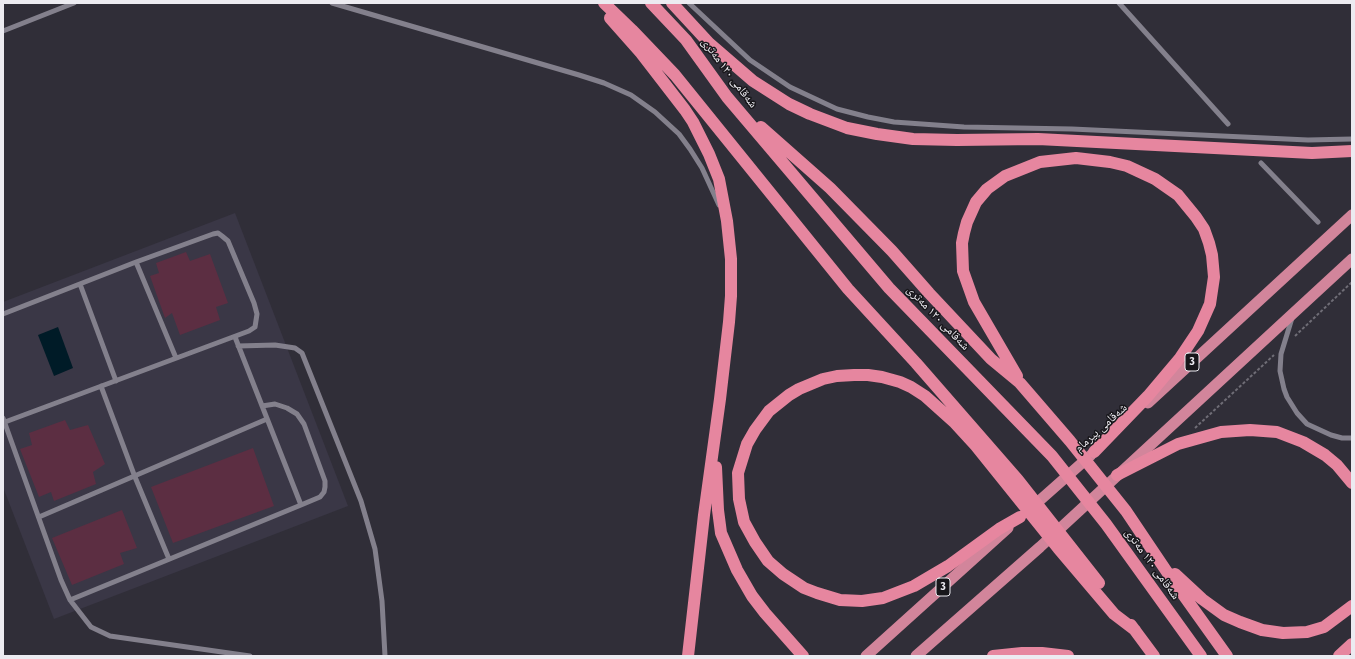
<!DOCTYPE html>
<html>
<head>
<meta charset="utf-8">
<style>
	body { margin:0 }
	#map { position:relative; width:1355px; height:659px; overflow:hidden; background:#302e38; font-family:"Fira Sans Condensed",sans-serif }
	canvas { display:block }
	.frame { position:absolute; inset:0; border:4px solid #ecebf1; pointer-events:none }
</style>
</head>
<body>
<div id="map">
<canvas width="1355" height="659"></canvas>
<div class="frame"></div>
</div>
<script>
const ctx = document.querySelector('canvas').getContext('2d');
ctx.lineJoin = 'round';
function fill(path, color) {
  ctx.fillStyle = color;
  ctx.fill(path, 'evenodd');
}
function toPath(rows) {
  const path = new Path2D();
  for (const r of rows) {
    path.moveTo(r[0], r[1]);
    for (let i = 2; i < r.length; i += 2) path.lineTo(r[i], r[i + 1]);
  }
  return path;
}
function trace(path, color, width, dash) {
  ctx.strokeStyle = color;
  ctx.lineWidth = width;
  ctx.lineCap = dash ? 'butt' : 'round';
  ctx.setLineDash(dash || []);
  ctx.stroke(path);
}
function label(font, color, halo, rows, align = 'center') {
  ctx.font = font + ' "Fira Sans Condensed","Noto Naskh Arabic",sans-serif';
  ctx.lineWidth = 3;
  ctx.setLineDash([]);
  ctx.textBaseline = 'middle';
  ctx.strokeStyle = halo;
  ctx.fillStyle = color;
  for (const [text, x, y, turn = 0] of rows) {
    ctx.save();
    ctx.translate(x, y);
    ctx.rotate((+turn || 0) * Math.PI / 180);
    ctx.textAlign = isNaN(turn) ? turn : align;
    if (halo) ctx.strokeText(text, 0, 0);
    ctx.fillText(text, 0, 0);
    ctx.restore();
  }
}
const built = toPath([
	[235,213,348,506,54,619,3,487,3,302]
]);
const water = toPath([
	[58,327,73,368,54,376,38,335]
]);
const building = toPath([
	[186,252,190,261,210,254,228,303,216,307,220,320,180,335,172,313,165,318,150,276,159,273,156,263],
	[65,420,70,430,88,425,105,464,93,472,96,484,54,501,51,492,39,497,20,449,32,445,29,433],
	[253,448,274,506,173,543,151,487],
	[122,510,137,548,120,553,124,564,72,585,52,538]
]);
const path = toPath([
	[1295,336,1352,282],
	[1195,428,1274,355]
]);
const service = toPath([
	[332,3,579,75,604,83,631,95,655,112,679,134,690,149,702,168,719,205],
	[689,3,750,60,790,87,837,109,868,117,894,122,964,127,1072,129,1308,140,1352,139],
	[1119,3,1228,124],
	[3,31,74,3],
	[1261,163,1318,222],
	[136,262,176,358],
	[80,284,116,381],
	[3,314,136,262,213,234,218,233,222,236,228,241,254,303,257,314,255,327,249,331,5,422],
	[1292,318,1281,354,1280,371,1284,389,1287,397,1297,413,1307,424,1331,435,1342,438,1352,438],
	[238,346,275,345,295,348,302,353,361,501,375,549,382,601,385,656],
	[101,386,135,477,169,559],
	[262,406,275,404,287,408,297,414,304,424,325,481,325,487,324,492,320,497,301,505],
	[3,418,61,580,70,600,91,627,110,636,250,656],
	[39,517,267,419],
	[70,600,301,505,235,337]
]);
const trunk = toPath([
	[1148,403,1352,215],
	[1030,509,1091,455],
	[866,656,1008,528],
	[916,656,1040,547,1352,259]
]);
const motorway = toPath([
	[604,3,632,30,675,75,848,289,916,363,1018,480,1099,583],
	[651,3,686,40,727,97,889,288,1052,456,1106,524,1201,656],
	[672,3,709,43,753,81,789,104,810,114,847,128,877,134,913,139,957,140,1038,139,1312,153,1352,151],
	[610,18,641,53,685,110,693,122,709,154,719,179,727,221,731,259,731,296,729,322,720,399,704,515,688,656],
	[761,127,830,188,892,251,929,293,991,359,1020,383,1070,441,1126,511,1167,572,1227,656],
	[1017,376,974,302,963,271,962,243,964,233,967,222,976,202,987,189,1005,176,1040,162,1076,158,1110,162,1127,166,1155,179,1178,195,1196,217,1204,229,1209,243,1212,255,1214,277,1210,304,1198,331,1180,358,1148,396,1094,452],
	[716,467,718,510,721,533,737,570,752,596,765,613,803,656],
	[1117,475,1178,444,1221,432,1250,430,1277,432,1303,442,1325,455,1337,465,1352,483],
	[1020,517,999,529,948,566,914,586,883,598,862,601,840,600,817,593,804,588,783,574,768,561,755,542,744,522,739,499,738,473,747,444,755,430,769,411,789,395,799,389,823,379,837,376,854,375,868,375,882,377,900,382,911,387,925,396,954,422,976,446,1058,548,1114,614,1135,630],
	[1175,574,1202,599,1224,615,1240,622,1262,630,1283,633,1307,632,1324,627,1352,606],
	[1131,625,1154,656],
	[993,656,1022,653,1042,653,1068,656],
	[1339,656,1352,644]
]);
const shields = [
	[1192,362,14],
	[943,587,14]
];
const shieldNames = [
	["3",1192,362],
	["3",943,587]
];
const streetNames = [
	["شەقامی ١٢٠ مەتری",729,73,53],
	["شەقامی ١٢٠ مەتری",938,318,46],
	["شەقامی پیرمام",1101,428,-42],
	["شەقامی ١٢٠ مەتری",1152,564,54]
];
fill(built, '#3a3746');
fill(water, '#001b27');
fill(building, '#5c2e42');
trace(path, '#6f6d76', 2, [3, 2]);
trace(service, '#83808c', 5);
trace(trunk, '#d2859b', 11);
trace(motorway, '#e6869f', 12);
for (const [x, y, w] of shields) {
  const box = new Path2D();
  box.roundRect(x - w / 2, y - 9, w, 18, 3);
  ctx.fillStyle = '#18171b';
  ctx.fill(box);
  trace(box, '#ecebf1', 1);
}
label('bold 11px', '#ecebf1', null, shieldNames);
label('12px', '#ecebf1', '#18171b', streetNames);
</script>
</body>
</html>
